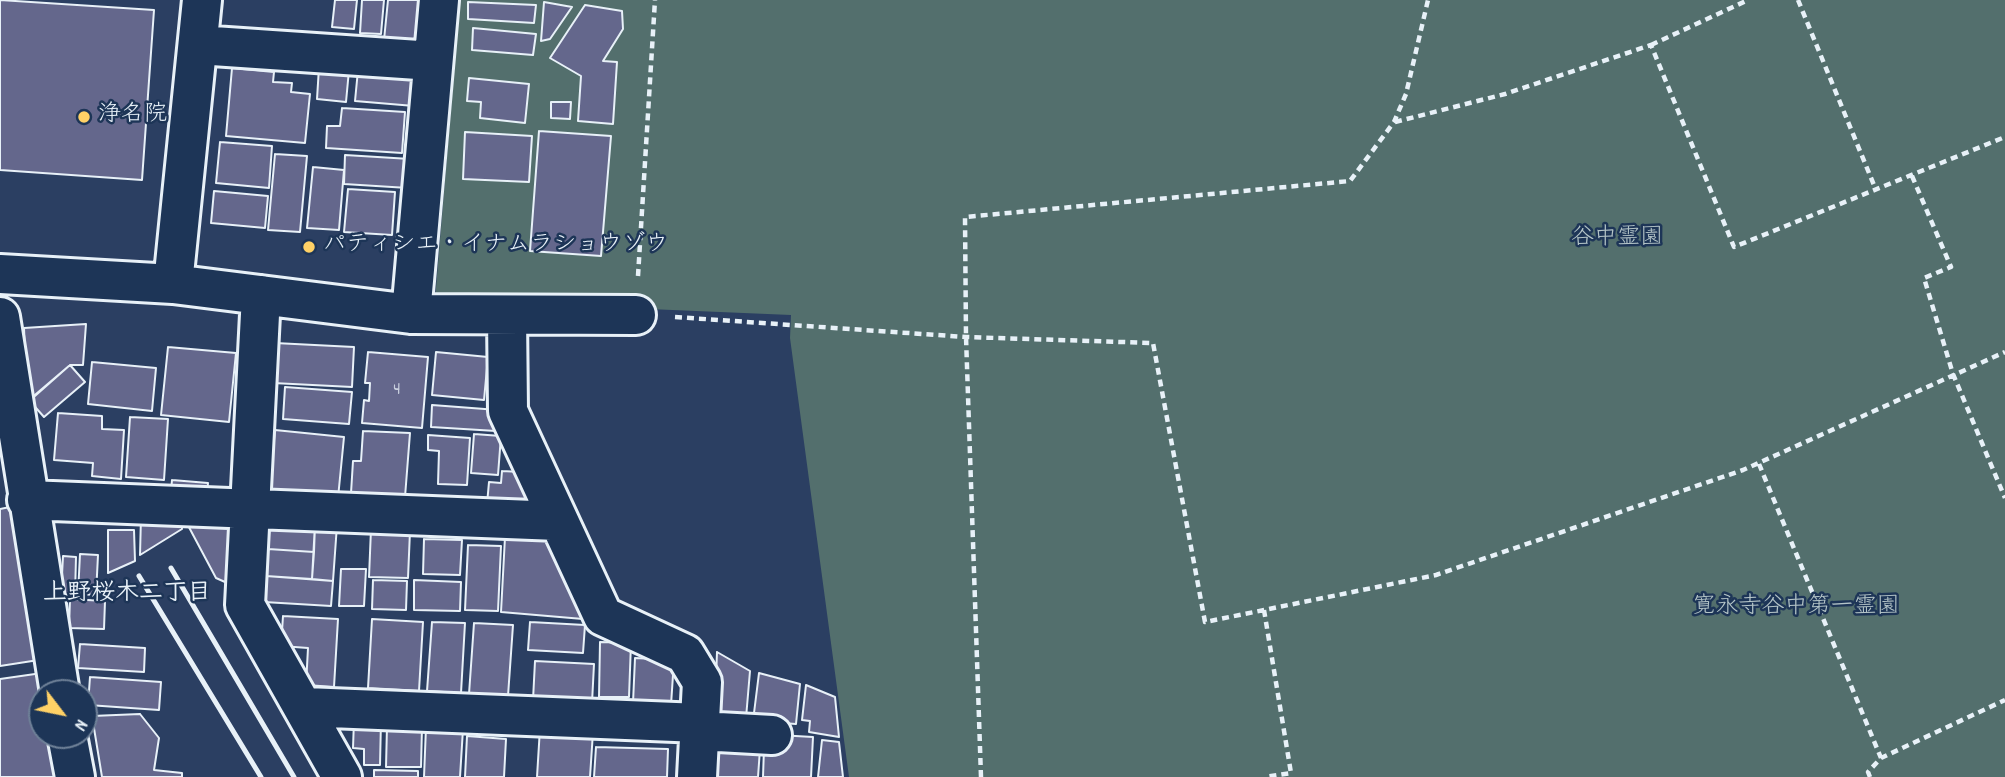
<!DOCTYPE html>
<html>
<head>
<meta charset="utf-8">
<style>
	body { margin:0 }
	#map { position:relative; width:2005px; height:777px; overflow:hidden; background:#2b3f62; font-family:Dekko,sans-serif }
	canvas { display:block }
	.north { position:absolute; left:28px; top:679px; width:70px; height:70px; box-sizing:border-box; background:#1d3557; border:2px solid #6e8097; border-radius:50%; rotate:122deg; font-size:19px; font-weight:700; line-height:28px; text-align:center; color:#e8f1f8 }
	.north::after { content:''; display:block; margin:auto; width:24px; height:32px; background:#ffd166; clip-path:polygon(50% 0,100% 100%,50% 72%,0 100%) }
</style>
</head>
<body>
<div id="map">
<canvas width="2005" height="777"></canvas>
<div class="north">N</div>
</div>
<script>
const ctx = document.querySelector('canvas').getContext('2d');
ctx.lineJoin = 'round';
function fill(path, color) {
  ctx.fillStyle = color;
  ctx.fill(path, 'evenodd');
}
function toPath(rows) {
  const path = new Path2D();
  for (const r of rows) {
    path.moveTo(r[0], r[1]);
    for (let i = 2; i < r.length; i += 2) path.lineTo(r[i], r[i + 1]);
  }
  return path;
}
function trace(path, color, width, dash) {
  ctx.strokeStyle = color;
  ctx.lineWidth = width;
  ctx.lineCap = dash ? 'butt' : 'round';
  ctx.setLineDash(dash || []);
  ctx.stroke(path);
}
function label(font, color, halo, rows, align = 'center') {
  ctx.font = font + ' Dekko,"Klee One",sans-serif';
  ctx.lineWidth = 5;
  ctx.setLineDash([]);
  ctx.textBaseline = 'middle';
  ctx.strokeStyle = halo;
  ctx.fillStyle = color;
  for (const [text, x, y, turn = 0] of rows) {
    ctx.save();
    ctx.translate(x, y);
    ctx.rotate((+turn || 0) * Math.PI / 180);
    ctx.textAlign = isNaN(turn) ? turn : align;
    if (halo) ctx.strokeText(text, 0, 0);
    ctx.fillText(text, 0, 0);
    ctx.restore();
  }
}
const green = toPath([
	[460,0,2005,0,2005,777,849,777,790,338,791,315,435,300]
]);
const building = toPath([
	[0,0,154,10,142,180,0,170,0,0],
	[335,0,357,0,354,29,332,27,335,0],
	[362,0,384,0,381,34,360,33,362,0],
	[388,0,419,0,415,43,384,40,388,0],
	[468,2,536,5,534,23,468,19,468,2],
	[544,2,572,7,550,39,541,41,544,2],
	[585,5,622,11,623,29,603,61,617,62,613,124,578,121,581,76,550,58,585,5],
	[473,28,536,34,533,55,472,50,473,28],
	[319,67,349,70,346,102,317,99,319,67],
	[232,68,274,72,273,82,292,83,291,92,310,94,305,143,226,136,232,68],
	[358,70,417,75,414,106,355,101,358,70],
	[469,78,529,84,525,123,480,118,481,102,467,101,469,78],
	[551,102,571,102,570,119,551,118,551,102],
	[342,108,405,112,402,153,326,148,327,126,340,126,342,108],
	[539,131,611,136,601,256,530,251,539,131],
	[465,132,532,136,529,182,463,179,465,132],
	[220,142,272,146,269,188,216,183,220,142],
	[275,154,307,156,300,232,268,230,275,154],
	[345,155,410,159,408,188,344,184,345,155],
	[313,167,344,170,339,230,307,228,313,167],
	[348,189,395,192,392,235,344,232,348,189],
	[214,191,268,196,265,228,211,223,214,191],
	[86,324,83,365,70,365,27,403,24,328,86,324],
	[275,343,354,347,352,387,273,383,275,343],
	[168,347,236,353,229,422,161,415,168,347],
	[368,352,428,357,422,428,362,423,364,400,369,401,370,383,365,383,368,352],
	[436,352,488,357,484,400,432,395,436,352],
	[92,362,156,368,152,411,88,404,92,362],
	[70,365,85,382,44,417,29,400,70,365],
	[285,387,352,392,349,424,283,419,285,387],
	[432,405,498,410,496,431,431,427,432,405],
	[58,413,102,416,102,429,124,430,121,479,92,476,93,463,54,460,58,413],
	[130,417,168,419,164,480,126,477,130,417],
	[275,430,344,437,338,498,269,491,275,430],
	[363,431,410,433,405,497,351,493,353,461,361,461,363,431],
	[474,434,501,436,498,475,471,473,474,434],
	[428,435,470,438,467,485,438,484,439,451,428,450,428,435],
	[502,471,521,472,520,484,527,485,526,507,487,504,489,482,501,483,502,471],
	[172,480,208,483,207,494,171,491,172,480],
	[20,505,45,659,0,666,0,509,20,505],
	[141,516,181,517,182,529,140,555,141,516],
	[183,516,233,518,228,579,225,582,216,578,183,516],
	[270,521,315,524,314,552,268,549,270,521],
	[315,524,337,525,333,581,312,579,315,524],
	[371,529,410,531,408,578,369,577,371,529],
	[108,530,134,530,135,561,108,573,108,530],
	[505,537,549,539,583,619,501,612,505,537],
	[424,539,462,540,460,575,423,574,424,539],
	[468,545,501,546,498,611,465,610,468,545],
	[268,549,314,552,312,579,266,576,268,549],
	[80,554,98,555,96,595,78,594,80,554],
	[63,556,76,557,75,595,61,594,63,556],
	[341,569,366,569,364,606,339,606,341,569],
	[266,576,333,581,331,606,264,602,266,576],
	[373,580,407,581,406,610,372,609,373,580],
	[414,580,461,582,460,611,414,610,414,580],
	[70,599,105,601,104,629,69,628,70,599],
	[283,616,338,619,334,687,306,685,308,648,281,646,283,616],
	[372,619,423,622,419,691,368,688,372,619],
	[432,622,465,623,461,693,427,691,432,622],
	[530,622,585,625,583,653,528,650,530,622],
	[474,623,513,625,508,696,469,694,474,623],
	[600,642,631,643,629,697,599,697,600,642],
	[80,644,145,648,144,672,78,668,80,644],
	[717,652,750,671,746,718,726,718,715,706,717,652],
	[635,658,674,660,671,705,633,703,635,658],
	[535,661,594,664,592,703,533,700,535,661],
	[42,673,42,735,51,735,58,777,0,777,0,679,42,673],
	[759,673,800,684,796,724,753,721,759,673],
	[90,677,161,682,159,710,88,705,90,677],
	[806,685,835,697,839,737,809,732,810,721,802,720,806,685],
	[140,714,159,738,154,770,182,773,182,777,102,777,92,716,140,714],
	[354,720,381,720,380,765,364,765,364,749,353,748,354,720],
	[387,726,422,727,421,767,386,767,387,726],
	[426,727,463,729,460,777,424,777,426,727],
	[540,728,593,732,590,777,537,777,540,728],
	[778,735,813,737,811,777,763,777,764,748,778,735],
	[467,736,506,739,504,777,465,777,467,736],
	[822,740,839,742,843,777,818,777,822,740],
	[713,745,760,749,758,777,710,777,713,745],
	[596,747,668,749,667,777,594,777,596,747],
	[374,770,418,771,418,777,374,777,374,770]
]);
const path = toPath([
	[1798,0,1876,190],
	[1651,45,1748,0],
	[1395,122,1505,94,1651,45,1734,247,2005,137],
	[1912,176,1951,267,1924,278,1953,374,2005,498],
	[638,276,655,0],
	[675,317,966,337,1153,343,1205,622,1436,575,1743,470,2005,352],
	[1759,464,1881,758],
	[1264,610,1291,773,1265,777],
	[981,777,966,337,965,217,1350,181,1394,122,1406,94,1428,0],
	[1870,777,1868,772,1881,758,2005,700]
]);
const minor = toPath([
	[198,45,433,61],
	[0,274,173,284,411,314,636,315],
	[173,284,202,0],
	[261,295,245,605,342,777],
	[411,314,439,0],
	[507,315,508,411,603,616,685,654,702,682,697,777],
	[0,317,60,693],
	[27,500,558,521],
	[305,707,700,723],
	[700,731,772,735],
	[67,735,75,777]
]);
const rail = toPath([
	[171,568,294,777],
	[139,576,261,777]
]);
const markers = [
	[84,117,7,"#ffd166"],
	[309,247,7,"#ffd166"]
];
const numberNames = [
	["4",397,391]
];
const poiNames = [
	["浄名院",98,117],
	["パティシエ・イナムラショウゾウ",323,247]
];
const parkNames = [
	["谷中霊園",1617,240],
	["寛永寺谷中第一霊園",1796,609]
];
const neighbourhoodNames = [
	["上野桜木二丁目",127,596]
];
fill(green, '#536f6d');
fill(building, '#64678c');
trace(building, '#e8f1f8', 2);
trace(minor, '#e8f1f8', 44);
trace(path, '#e8f1f8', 4.5, [7, 5]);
trace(minor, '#1d3557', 38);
trace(rail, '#e8f1f8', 5);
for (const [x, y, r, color] of markers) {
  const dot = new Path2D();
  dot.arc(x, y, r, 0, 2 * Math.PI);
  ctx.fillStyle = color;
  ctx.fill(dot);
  trace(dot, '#1d3557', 2.5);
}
label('19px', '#c7cedd', null, numberNames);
label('23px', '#e8f1f8', '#1d3557', poiNames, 'left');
label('23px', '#b4c4c7', '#1d3557', parkNames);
label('bold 24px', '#e8f1f8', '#1d3557', neighbourhoodNames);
</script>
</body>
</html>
